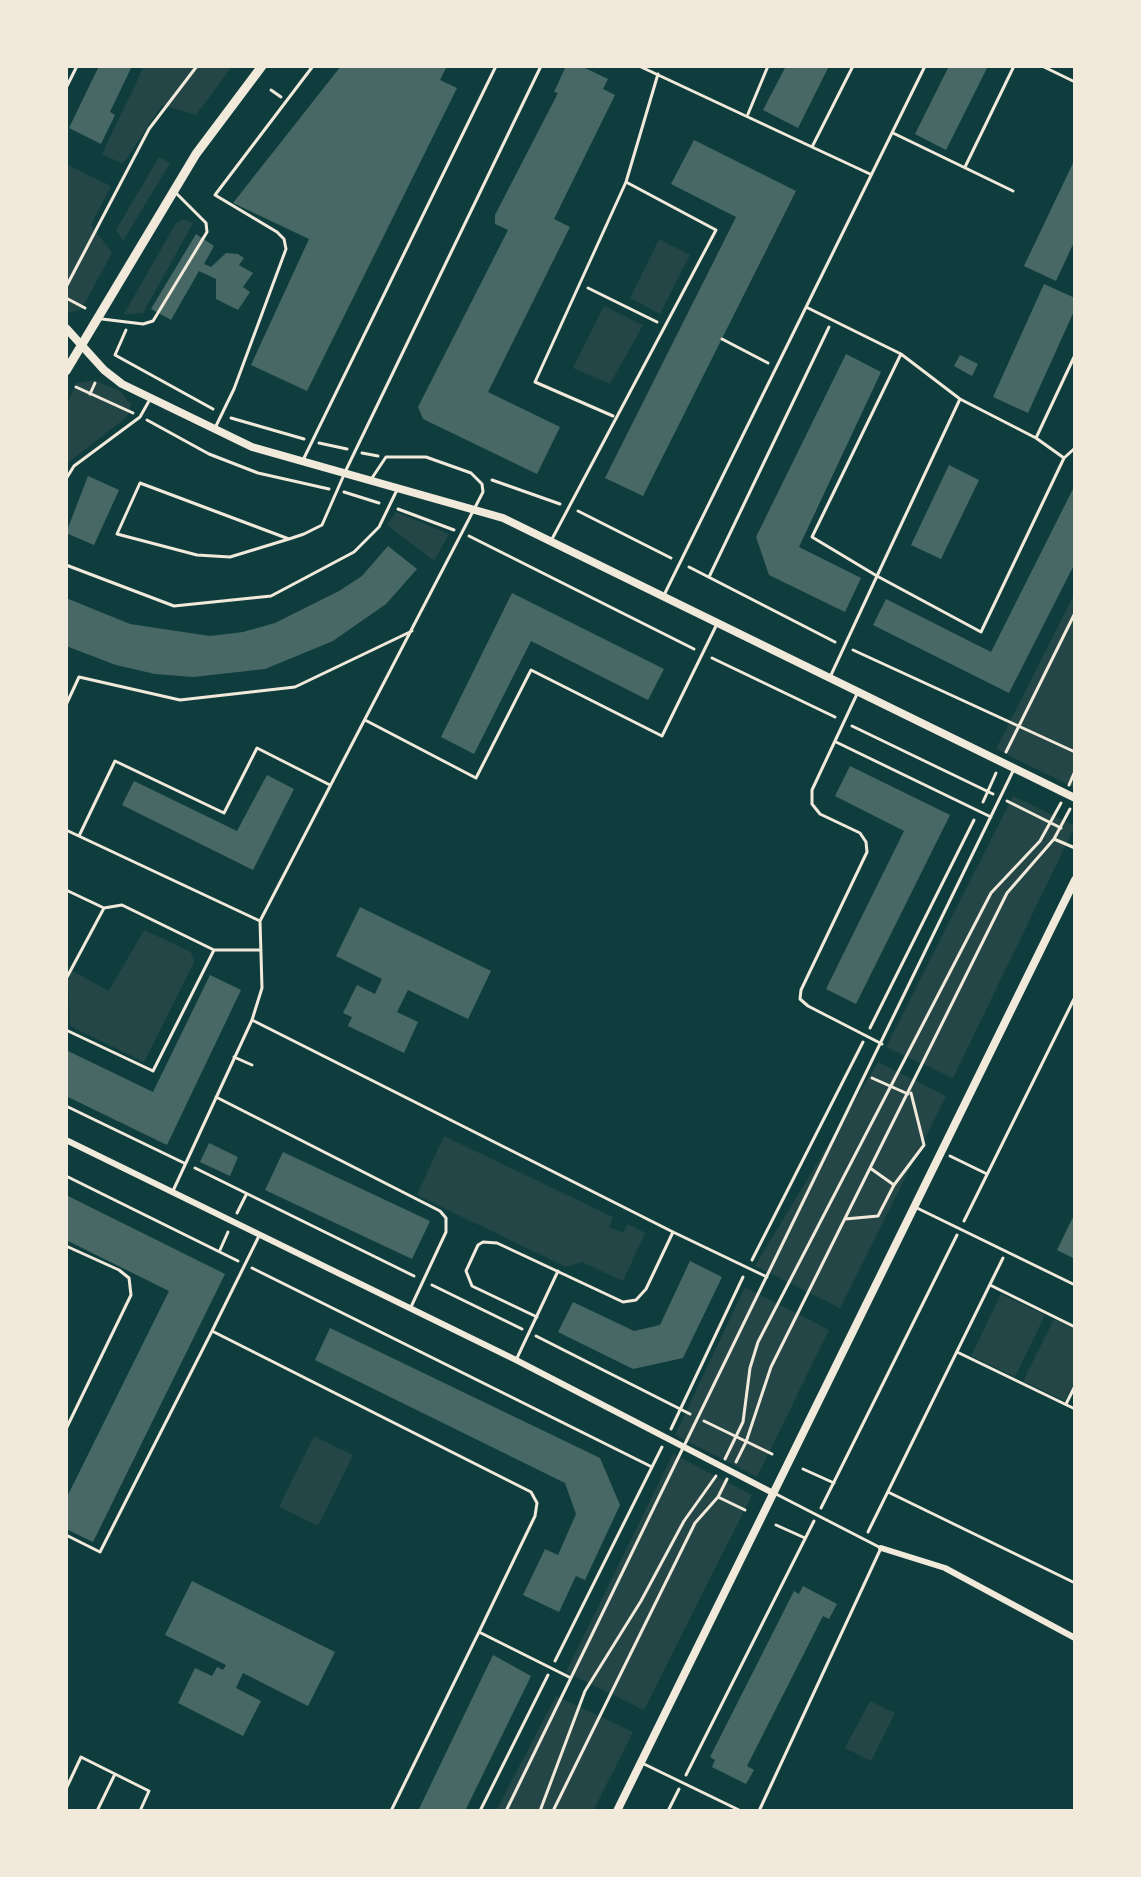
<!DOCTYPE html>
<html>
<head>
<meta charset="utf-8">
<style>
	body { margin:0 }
	#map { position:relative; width:1141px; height:1877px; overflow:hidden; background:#0f3d3e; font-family:Montserrat,sans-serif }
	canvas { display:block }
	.frame { position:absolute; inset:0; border:68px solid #f1e9da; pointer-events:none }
</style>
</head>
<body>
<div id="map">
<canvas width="1141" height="1877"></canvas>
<div class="frame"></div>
</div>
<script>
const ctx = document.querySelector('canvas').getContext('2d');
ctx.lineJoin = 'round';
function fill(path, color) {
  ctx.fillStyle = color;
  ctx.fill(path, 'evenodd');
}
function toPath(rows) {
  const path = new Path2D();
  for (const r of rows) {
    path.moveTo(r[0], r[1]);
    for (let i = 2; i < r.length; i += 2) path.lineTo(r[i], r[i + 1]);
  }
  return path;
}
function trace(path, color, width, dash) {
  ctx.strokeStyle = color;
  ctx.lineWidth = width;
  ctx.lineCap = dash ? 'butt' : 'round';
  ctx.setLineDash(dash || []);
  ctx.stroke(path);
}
const green = toPath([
	[144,66,232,66,196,115,162,105,123,164,102,154],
	[159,157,170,163,123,241,116,230],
	[68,165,111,186,91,225,112,253,81,310,69,312,66,310],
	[183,219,193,223,143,313,124,314,176,223],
	[659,239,690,255,660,314,630,298],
	[604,306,643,325,610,384,573,368],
	[94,380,120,391,131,405,127,417,66,464,66,405,77,383],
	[396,512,449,534,434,561,387,525],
	[1075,593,1075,788,996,749],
	[1013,796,1075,826,953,1078,886,1047],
	[144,930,191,952,194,962,144,1062,70,1026,68,980,72,971,109,991],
	[878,1062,946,1096,840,1308,755,1266],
	[444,1136,613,1217,609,1227,623,1233,628,1224,645,1233,623,1281,582,1262,566,1267,417,1195],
	[745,1287,829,1330,757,1477,675,1435],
	[1001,1294,1045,1315,1015,1377,971,1356],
	[1054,1319,1075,1329,1075,1380,1065,1401,1023,1381],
	[314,1436,353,1455,318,1526,279,1507],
	[673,1454,752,1495,644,1710,566,1672],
	[556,1696,633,1732,593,1811,496,1811],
	[870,1701,895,1713,871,1761,845,1748]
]);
const building = toPath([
	[99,66,132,66,110,112,115,115,101,144,69,128],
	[341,66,447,66,440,80,457,88,307,391,251,365,309,239,233,203],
	[566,66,581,66,608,79,603,89,615,95,554,219,570,227,488,392,560,427,537,474,423,419,418,407,508,230,495,224,495,215,558,93,554,92],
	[786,66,829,66,798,128,763,110],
	[949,66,988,66,946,150,915,134],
	[694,140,796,191,643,496,605,478,736,217,671,184],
	[1075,159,1075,240,1056,281,1024,266],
	[196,234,214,246,204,264,211,267,226,253,238,254,244,258,239,265,253,273,243,287,250,292,238,310,216,299,216,279,199,271,171,320,151,309],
	[1044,284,1075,298,1075,309,1028,413,993,397],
	[846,354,881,372,799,547,861,578,845,612,769,575,756,537],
	[960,355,978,364,972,376,954,366],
	[949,465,979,480,941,559,911,545],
	[88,476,119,490,94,545,66,533],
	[1075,485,1075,563,1009,693,873,625,886,599,991,652],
	[388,546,417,569,386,604,333,641,265,669,193,677,155,674,116,665,66,646,66,598,130,624,210,636,243,632,275,623,339,591,362,576],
	[512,593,664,669,648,700,531,641,474,754,441,737],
	[850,766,950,815,856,1004,826,989,904,831,835,796],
	[267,775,294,789,253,870,122,805,134,781,237,831],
	[360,907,491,971,468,1019,408,990,397,1012,418,1022,404,1053,348,1026,352,1017,343,1013,357,985,375,994,382,979,336,956],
	[210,975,241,990,167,1145,66,1096,66,1050,153,1092],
	[209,1143,238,1157,230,1176,200,1162],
	[283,1152,430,1221,412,1259,265,1190],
	[66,1195,225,1274,93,1542,66,1529,66,1499,169,1291,66,1240],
	[1075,1213,1075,1259,1057,1250],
	[690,1261,722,1277,683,1358,633,1369,558,1332,573,1302,634,1331,660,1325],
	[330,1328,600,1458,620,1505,585,1580,576,1576,559,1612,523,1595,545,1549,558,1555,576,1514,565,1483,315,1360],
	[192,1581,335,1652,308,1706,243,1673,236,1688,261,1701,243,1736,178,1703,195,1668,212,1676,217,1667,223,1670,226,1665,165,1635],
	[803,1586,837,1604,829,1619,823,1616,747,1766,754,1770,746,1784,712,1767,715,1760,710,1757,794,1591,799,1594],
	[493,1655,531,1676,465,1811,418,1811]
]);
const path = toPath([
	[271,90,281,97],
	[66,287,149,129,197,66],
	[588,288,657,322],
	[66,298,85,308],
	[126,330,115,355,213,409],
	[722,339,768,363],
	[76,387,133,413],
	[90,394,95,383],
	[231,418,304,439],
	[147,420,209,454,258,473,329,489],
	[319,443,347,449],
	[362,453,378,456],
	[492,480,560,504],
	[344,492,379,503],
	[398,509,454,530],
	[578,511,671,558],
	[469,536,694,649],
	[689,567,835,642],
	[709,577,829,327],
	[853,650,1075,752],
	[712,658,835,717],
	[852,726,993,794],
	[1006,752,1075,613],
	[1069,785,1075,771],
	[1007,801,1061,828],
	[983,802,996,773],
	[1054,839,1075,848],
	[870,1028,974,820],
	[872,1078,908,1094],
	[950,1156,987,1174],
	[195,1168,414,1276],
	[66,1176,238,1261],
	[894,1185,924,1145,911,1093],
	[237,1213,246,1195],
	[845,1219,878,1216,894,1185,870,1168],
	[964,1221,1075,997],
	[220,1250,228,1232],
	[752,1260,863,1042],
	[252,1268,652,1467],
	[432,1285,522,1329],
	[990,1285,1075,1327],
	[536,1336,690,1414],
	[957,1352,1075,1409],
	[1066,1404,1075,1386],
	[704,1421,772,1454],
	[671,1429,743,1277],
	[725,1459,743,1422,750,1368,758,1342,991,893,1040,841,1061,803],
	[736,1462,746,1442,771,1367,1007,893,1054,839,1070,809],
	[803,1469,834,1483],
	[888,1492,1075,1583],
	[718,1497,745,1510],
	[821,1508,957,1235],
	[776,1525,805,1538],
	[868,1532,1003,1258],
	[555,1661,662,1447],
	[686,1775,814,1521],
	[480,1811,548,1675],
	[540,1811,585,1691,641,1601,684,1521,716,1476],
	[553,1811,695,1523,718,1497,727,1479],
	[668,1811,679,1789]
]);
const service = toPath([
	[639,66,812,147,853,66],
	[1042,66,1075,82],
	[66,88,77,66],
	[748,114,768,66],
	[893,133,1013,191],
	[812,147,870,174],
	[965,167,1014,66],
	[806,307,901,354,960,399,1036,438,1064,458,1075,448],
	[102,319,143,324,153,321,207,232,206,223,176,193],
	[960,399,877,576,981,632,1064,458],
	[613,416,535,382,626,182],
	[215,428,234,389,286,249,284,239,277,232,215,195,313,66],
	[1036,438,1075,355],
	[304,458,496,66],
	[346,470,541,66],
	[66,479,74,466,140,417,149,401],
	[289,539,140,483,117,534,197,555,230,557,289,539,304,534,322,525,343,477],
	[552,539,716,230,626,182,658,74],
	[66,565,174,606,271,596,354,552,379,527,397,490],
	[665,593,925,66],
	[831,675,877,576,812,537,901,354],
	[857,694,812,790,812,804,820,814,860,833,866,842,867,852,801,990,800,999,808,1006,882,1044],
	[66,705,79,677,180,700,295,687,412,631],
	[365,720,476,778,531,670,662,736,716,626],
	[836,742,991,817],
	[66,830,260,921],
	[79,836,115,761,224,813,257,748,330,785],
	[66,890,104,908],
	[66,979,104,908,122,905,214,950,261,950],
	[252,1020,673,1232],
	[66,1030,153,1071,214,950],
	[234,1057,252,1065],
	[216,1097,440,1211,446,1218,446,1232,410,1309],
	[66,1106,184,1163],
	[172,1193,252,1020,262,988,260,921,483,492,482,484,471,473,426,457,386,457,372,478],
	[917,1208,1075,1285],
	[259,1236,212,1331,531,1492,537,1503,535,1516,479,1632,571,1678],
	[66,1246,119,1270,129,1278,131,1295,66,1429],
	[537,1317,472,1286,466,1271,478,1245,483,1242,497,1243,623,1302,636,1300,646,1289,673,1232,767,1277],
	[517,1358,558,1271],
	[66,1535,100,1552,212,1331],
	[644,1764,741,1811],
	[66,1789,81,1757,149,1791,140,1811],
	[97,1811,115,1774],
	[391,1811,479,1632],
	[506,1811,1014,769],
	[759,1811,881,1548,776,1494]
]);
const minor = toPath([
	[66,1140,516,1360,773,1493],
	[881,1548,945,1568,1075,1638]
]);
const tertiary = toPath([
	[66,328,104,370,122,384,252,447,503,518,1075,798],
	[617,1811,1075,880]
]);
const secondary = toPath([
	[66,371,196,154,262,66]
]);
fill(green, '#244646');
fill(building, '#486865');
trace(path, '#f1e9da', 3);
trace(service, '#f1e9da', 3);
trace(minor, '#f1e9da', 6);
trace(tertiary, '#f1e9da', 8);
trace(secondary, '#f1e9da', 9);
</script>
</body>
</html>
